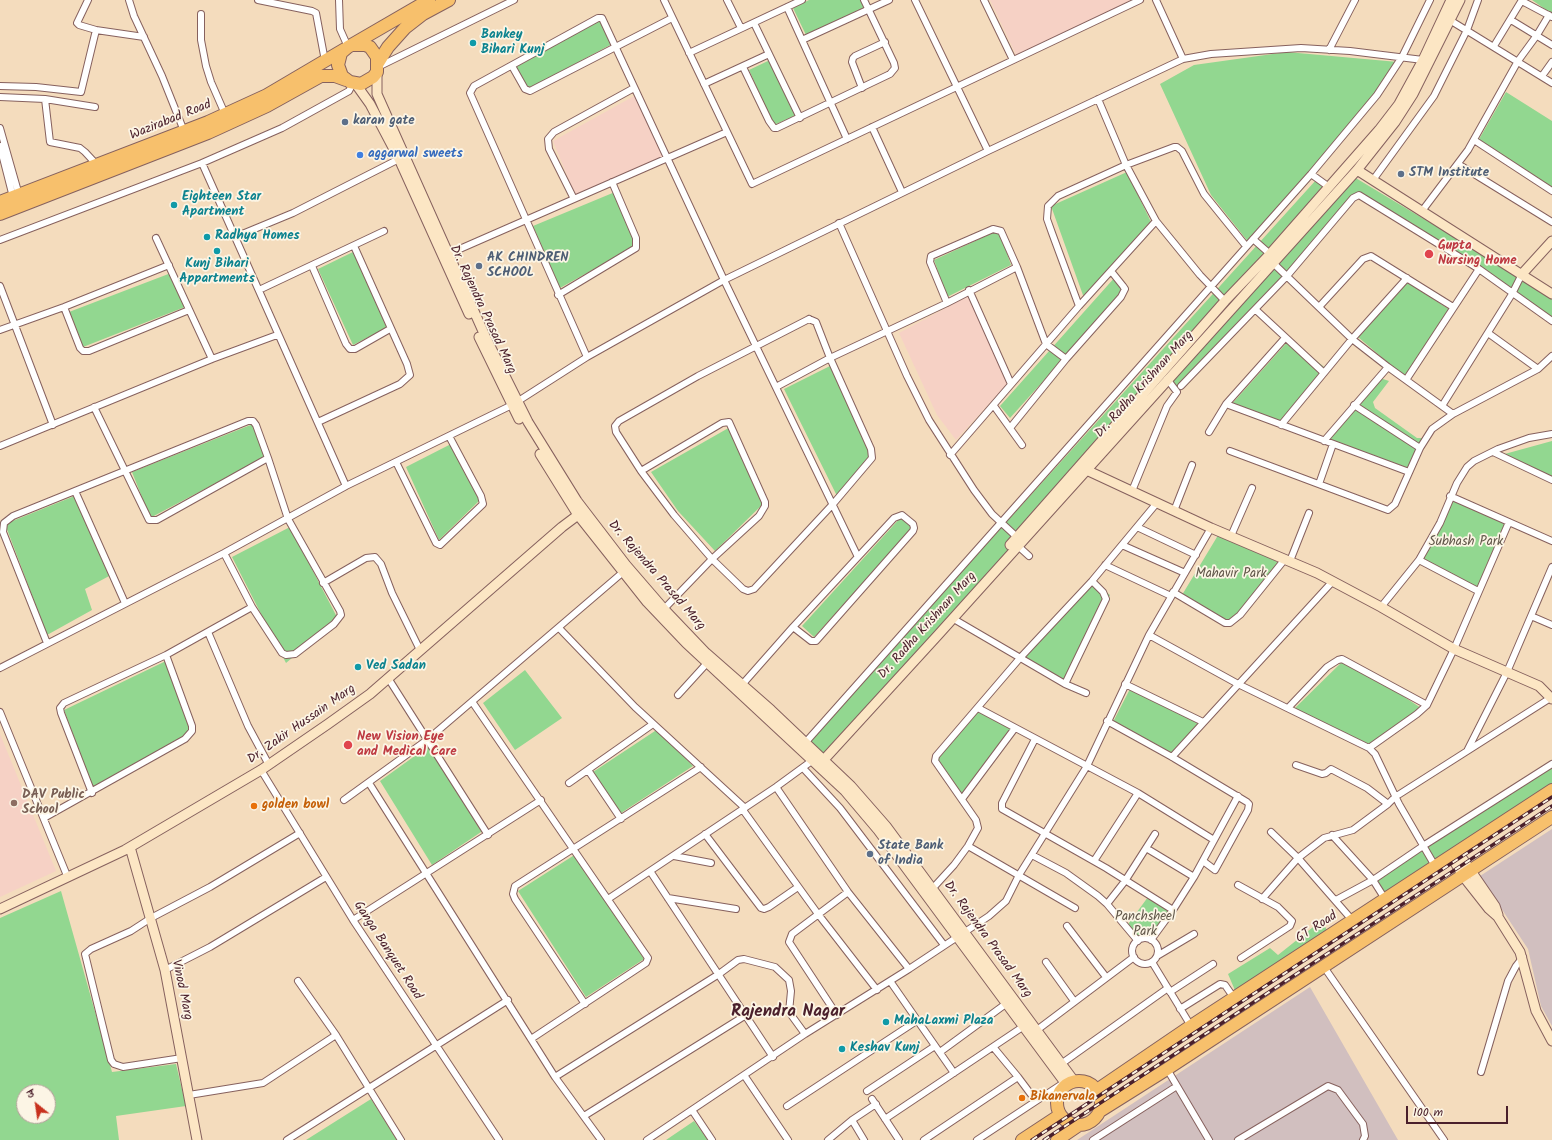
<!DOCTYPE html>
<html>
<head>
<meta charset="utf-8">
<style>
	body { margin:0 }
	#map { position:relative; width:1552px; height:1140px; overflow:hidden; background:#f4dcbd; font-family:Kalam,"Playpen Sans Deva",sans-serif }
	canvas { display:block }
	.north { position:absolute; left:16px; top:1084px; width:40px; height:40px; box-sizing:border-box; background:#fcf5e5; border:1px solid #b59f9b; border-radius:50%; rotate:330deg; font-size:11px; font-weight:700; line-height:16px; text-align:center; color:#4a1f2b }
	.north::after { content:''; display:block; margin:auto; width:14px; height:18px; background:#c8321e; clip-path:polygon(50% 0,100% 100%,50% 72%,0 100%) }
	.scale { position:absolute; left:1406px; top:1106px; width:102px; height:18px; box-sizing:border-box; border:2px solid #4a1f2b; border-top:0; padding-left:5px; font-size:12px; line-height:14px; white-space:nowrap; color:#4a1f2b; -webkit-text-stroke:3px #fcf5e5; paint-order:stroke }
</style>
</head>
<body>
<div id="map">
<canvas width="1552" height="1140"></canvas>
<div class="north">उ</div>
<div class="scale">100 m</div>
</div>
<script>
const ctx = document.querySelector('canvas').getContext('2d');
ctx.lineJoin = 'round';
function fill(path, color) {
  ctx.fillStyle = color;
  ctx.fill(path, 'evenodd');
}
function toPath(rows) {
  const path = new Path2D();
  for (const r of rows) {
    if (r.length === 3) {
      path.moveTo(r[0] + r[2], r[1]);
      path.arc(r[0], r[1], r[2], 0, 2 * Math.PI);
      continue;
    }
    path.moveTo(r[0], r[1]);
    for (let i = 2; i < r.length; i += 2) path.lineTo(r[i], r[i + 1]);
  }
  return path;
}
function trace(path, color, width, dash) {
  ctx.strokeStyle = color;
  ctx.lineWidth = width;
  ctx.lineCap = dash ? 'butt' : 'round';
  ctx.setLineDash(dash || []);
  ctx.stroke(path);
}
function label(font, color, halo, rows, align = 'center') {
  ctx.font = font + ' Kalam,sans-serif';
  ctx.lineWidth = 3.5;
  ctx.setLineDash([]);
  ctx.textBaseline = 'middle';
  ctx.strokeStyle = halo;
  ctx.fillStyle = color;
  for (const [text, x, y, turn = 0] of rows) {
    ctx.save();
    ctx.translate(x, y);
    ctx.rotate((+turn || 0) * Math.PI / 180);
    ctx.textAlign = isNaN(turn) ? turn : align;
    if (halo) ctx.strokeText(text, 0, 0);
    ctx.fillText(text, 0, 0);
    ctx.restore();
  }
}
const built = toPath([
	[990,0,1132,0,1016,55],
	[636,95,664,156,575,195,553,141],
	[972,294,1009,382,956,440,937,415,899,333],
	[0,734,56,871,0,897]
]);
const industrial = toPath([
	[1552,829,1552,1026,1541,1006,1528,949,1480,876],
	[1310,987,1398,1140,1077,1140]
]);
const green = toPath([
	[809,0,864,0,867,6,806,35,793,8],
	[1532,0,1552,0,1552,14],
	[604,18,614,43,528,89,516,67],
	[1287,52,1398,62,1379,96,1249,243,1211,195,1160,84,1194,65],
	[770,60,796,115,774,125,749,70],
	[1506,92,1552,121,1552,189,1478,141],
	[1127,172,1151,222,1084,298,1051,206],
	[1354,177,1552,296,1552,317,1360,194,1180,388,1170,380],
	[1316,180,1329,189,827,758,809,740],
	[615,192,639,244,560,288,533,226],
	[999,230,1011,265,947,297,934,260],
	[353,252,388,327,353,345,318,269],
	[171,273,185,307,83,347,69,312],
	[1116,276,1127,288,1010,418,1000,406],
	[1407,282,1450,310,1406,378,1358,337],
	[1290,339,1329,371,1281,425,1230,406],
	[832,365,874,454,837,496,784,389],
	[1380,378,1389,381,1373,402,1375,408,1417,438,1424,438,1410,470,1327,441],
	[253,424,267,456,150,518,132,472],
	[732,426,765,502,715,551,678,511,651,472],
	[1552,441,1552,478,1501,455],
	[451,444,480,500,439,540,406,467],
	[77,495,111,575,85,589,92,610,47,635,5,524],
	[1452,498,1509,526,1481,590,1421,559],
	[901,517,913,528,814,637,802,626],
	[290,527,338,619,286,663,232,557],
	[1220,532,1283,565,1231,624,1182,595],
	[1092,581,1110,595,1065,684,1020,658],
	[1346,658,1424,710,1369,744,1294,709],
	[168,660,193,733,93,788,64,710],
	[525,670,562,718,515,750,483,703],
	[1132,685,1201,721,1171,754,1113,722],
	[980,709,1013,727,963,796,937,759],
	[658,729,693,766,621,813,593,772],
	[430,745,484,830,432,865,380,781],
	[1552,764,1552,790,1387,898,1373,881],
	[576,854,644,959,586,997,518,891],
	[61,891,112,1072,176,1064,186,1106,116,1116,119,1140,0,1140,0,918],
	[24,1092,48,1092,48,1116,24,1116],
	[1148,897,1172,910,1154,939,1139,943,1126,927],
	[1322,920,1329,935,1237,995,1228,974,1270,948,1278,955],
	[371,1099,397,1140,306,1140],
	[694,1121,708,1140,666,1140]
]);
const street = toPath([
	[88,0,77,23,79,25,96,30],
	[129,0,134,16,162,76,184,131],
	[258,0,312,11,316,13,325,61],
	[339,0,340,29,348,47],
	[664,0,752,184,1140,0],
	[727,0,741,28],
	[915,0,988,151],
	[984,0,1013,60],
	[1156,0,1183,59],
	[1522,1,1552,17],
	[787,7,847,139],
	[201,14,201,40,206,66,211,82,225,114],
	[1448,19,1552,83],
	[1511,20,1552,45],
	[754,23,800,118],
	[802,40,889,0],
	[1494,46,1522,0],
	[1329,50,1355,0],
	[689,53,802,0],
	[512,66,525,89,530,91,672,18],
	[378,67,514,0],
	[743,67,769,121,774,128,777,128,890,74,895,68,894,63,864,0],
	[1542,76,1552,62],
	[704,84,769,54],
	[0,86,36,87,81,92,96,30,144,37],
	[862,88,852,62,853,58,855,56,885,42],
	[0,97,45,99],
	[1098,99,1126,165,1156,221,1200,275,1225,301],
	[95,107,45,99,50,142,80,148,85,152,98,166],
	[872,127,902,192],
	[0,128,19,195],
	[1474,140,1552,191],
	[0,146,13,197],
	[202,163,346,486],
	[1458,164,1552,222],
	[1311,174,1329,187],
	[1373,180,1434,96,1467,30,1478,0],
	[574,199,549,149,548,139,554,132,634,88],
	[1422,211,1468,150,1518,61,1537,35,1549,15],
	[839,223,907,376,929,420,974,490,992,514,1019,539],
	[235,237,293,213,399,159],
	[156,238,212,359],
	[1253,239,1270,254],
	[0,240,202,163,282,128,349,91,353,83],
	[446,255,727,132],
	[1272,262,1352,339,1388,367,1453,414],
	[312,266,346,344,350,349,355,349,390,329],
	[0,286,53,425],
	[259,290,384,231],
	[969,290,1011,384],
	[558,295,636,248,636,238,612,182],
	[947,303,930,262,931,256,993,229,1001,231,1017,267,1046,344,1066,359],
	[1079,306,1052,233,1047,219,1048,206,1058,196,1126,165,1174,147,1177,147,1182,151,1204,194,1246,246],
	[64,307,80,348,83,351,89,351,189,310],
	[1319,307,1363,259,1371,256,1453,307],
	[1256,310,1324,373],
	[809,319,816,322,830,358,871,449,872,458,833,504,754,589,748,591,743,589,712,559,674,515,641,471,616,432,615,426,619,421,698,376,809,319],
	[0,330,64,307,169,265],
	[1488,333,1538,369],
	[587,357,470,93,474,86,598,18,602,18,724,280,857,555],
	[1406,380,1479,269],
	[1181,386,1287,276,1353,198,1359,195,1479,269,1552,321],
	[776,387,830,358,947,303,1017,267],
	[1226,404,1409,472],
	[1354,405,1420,448],
	[994,406,1022,445],
	[1442,406,1512,294,1522,274],
	[94,407,149,520,157,520,268,458],
	[318,422,400,384,410,375,407,364,354,246],
	[1281,425,1352,339,1407,278],
	[1010,428,1066,359,1121,297,1125,289,1123,286,1111,271],
	[1209,432,1226,404,1285,338],
	[1324,441,1388,367],
	[0,446,212,359,277,335],
	[1230,451,1388,510,1395,504,1420,448,1432,429,1453,414,1538,369,1552,356],
	[1493,452,1552,480],
	[950,455,1079,306,1156,221],
	[396,462,436,543,440,545,483,504,481,496,449,436],
	[641,471,722,423,729,422,765,502,765,506,759,516,712,559,662,611],
	[1319,484,1333,444],
	[75,491,125,603],
	[1132,491,1167,406,1177,392,1167,379],
	[1450,496,1552,541],
	[1174,511,1192,465],
	[1137,527,1196,555],
	[1231,536,1252,488],
	[1122,545,1185,573],
	[1018,546,1029,556],
	[1419,560,1478,591],
	[1290,561,1309,513],
	[1105,565,1171,596],
	[323,583,366,558,375,557,381,564,392,593,420,650],
	[1173,592,1225,623,1230,623,1240,615,1285,559],
	[1381,607,1419,560,1440,523,1457,483,1467,467,1474,461,1498,449,1529,438,1552,434],
	[1531,616,1552,625],
	[952,618,1065,684,1086,693],
	[559,628,635,707,745,808],
	[208,632,248,726,269,765],
	[1149,635,1238,684,1369,748,1375,754,1399,804,1435,866],
	[47,643,3,532,4,523,13,516,248,421,253,421,256,425,268,458,288,519,340,611,341,615,334,624,295,654,286,655,282,653,252,607,224,553],
	[0,668,224,553,346,486,512,405,587,357,724,280,988,151,1183,59,1211,54,1301,48,1350,51,1423,60],
	[388,678,488,835],
	[1065,684,1106,599,1103,592,1092,581],
	[1125,684,1203,722],
	[740,687,793,627,894,518,902,515,913,524,914,528,913,531,816,641,811,641,793,627],
	[678,695,708,662],
	[473,703,648,958,646,963,531,1039],
	[978,708,1138,793,1214,840],
	[1288,708,1327,667,1338,660,1342,659,1427,705],
	[0,712,68,878],
	[1107,721,1172,757,1247,802,1249,804,1248,810,1215,870,1203,861],
	[1035,739,1002,803,1002,809,1106,868,1173,910],
	[805,743,1311,174,1377,95,1402,57,1430,0],
	[1369,748,1417,714,1427,705,1454,649,1509,522],
	[1468,749,1507,672,1552,567],
	[1172,757,1333,581],
	[1296,765,1322,774,1326,773,1331,769,1367,788,1388,804],
	[803,768,840,808,944,945],
	[261,770,353,920,499,1140],
	[588,770,621,819],
	[369,783,555,1077,601,1140],
	[569,783,653,724],
	[776,787,848,892,909,969],
	[92,793,61,713,60,708,64,703,166,655,252,607],
	[962,799,1015,728],
	[344,800,427,740,622,573],
	[743,810,818,914,877,990],
	[44,818,185,739,192,731,192,726,166,655],
	[1271,832,1298,858,1353,921],
	[705,834,761,908,764,909,769,907,798,887],
	[1332,835,1373,880,1385,899],
	[968,846,1075,908],
	[1146,848,1194,877],
	[1032,855,1066,873,1098,896,1107,904,1138,941],
	[674,856,711,863],
	[1094,861,1138,793],
	[650,871,773,1057],
	[1238,885,1278,907,1292,921,1290,926,1241,958],
	[933,888,954,865,968,846,978,828,976,820,935,761,936,756,1020,658,1092,581,1156,504],
	[668,898,736,909],
	[608,899,776,787,813,760],
	[1262,899,1298,858,1324,838,1353,830,1388,804,1395,797,1552,697],
	[1336,900,1373,880,1423,846,1552,764],
	[1107,904,1125,881,1155,834],
	[353,920,541,800],
	[1067,926,1106,977],
	[1145,951,13],
	[1151,940,1173,910,1194,877,1238,796],
	[1157,956,1194,934],
	[1046,962,1074,1001],
	[1152,962,1191,1026],
	[1324,967,1444,1140],
	[165,970,210,947,326,877],
	[298,981,336,1035,401,1140],
	[890,981,954,1073],
	[1170,992,1213,964],
	[585,1004,515,899,513,894,515,886,701,767],
	[1180,1009,1220,984,1225,985,1234,998],
	[837,1015,789,942,792,934,848,892],
	[1037,1030,1134,957],
	[994,1048,1018,1077],
	[940,1052,1007,1003],
	[182,1058,123,1067,114,1064,111,1060,85,954,91,949,131,931,151,918,210,887,300,833],
	[1061,1064,1168,988],
	[1167,1069,1209,1140],
	[1481,1072,1508,981,1516,966,1523,957],
	[744,1075,788,1140],
	[555,1077,719,974,738,960,744,959,775,967,789,980,791,991,789,1012,805,1034],
	[867,1091,935,1046],
	[189,1095,263,1083,336,1035],
	[872,1099,899,1140],
	[787,1106,918,1020],
	[692,1110,712,1140],
	[584,1116,746,1015],
	[885,1119,1024,1026],
	[852,1120,864,1140],
	[287,1140,508,1000],
	[647,1140,805,1034,909,969,989,916,1006,901,1019,875,1087,766,1149,635,1211,528],
	[828,1140,852,1120,876,1104],
	[924,1140,1018,1077,1036,1101],
	[977,1140,1065,1082],
	[1093,1140,1177,1086],
	[1238,1140,1328,1086,1338,1090,1363,1124,1365,1136,1363,1140]
]);
const secondary = toPath([
	[377,72,377,94,486,338,528,422,577,501,626,565,664,609,706,653,771,710,851,786,886,826,1074,1081],
	[355,83,370,104,399,159,469,314],
	[1357,170,1552,294],
	[1522,274,1552,241],
	[479,337,519,419],
	[540,454,578,515,647,602,686,643,845,791,878,830,1066,1084],
	[1082,468,1211,528,1317,573,1381,607,1454,649,1539,686,1552,699],
	[1010,545,1225,301,1270,254,1379,130,1399,104,1423,60,1451,0],
	[820,764,938,635,1357,170,1395,122,1413,94,1460,0],
	[130,847,165,970,197,1140],
	[1458,852,1495,906,1498,915],
	[1451,856,1463,876,1489,909,1498,917,1520,952,1536,1011,1552,1041],
	[0,909,125,850,261,770,328,724,370,694,562,527,582,512]
]);
const highway = toPath([
	[353,45,365,45,370,47,377,57,377,72,373,77,361,84,350,82,342,76,338,65,341,53,348,47,429,0],
	[378,63,388,47,405,28,423,14,449,0],
	[0,202,208,122,267,95,345,49],
	[0,214,208,133,267,106,321,76,335,76,346,80],
	[1079,1103,22],
	[1097,1090,1191,1026,1552,790],
	[1100,1111,1167,1069,1552,817],
	[1022,1140,1060,1115],
	[1057,1140,1079,1125]
]);
const rail = toPath([
	[1032,1140,1552,797],
	[1044,1140,1552,806]
]);
const markers = [
	[473,43,4,"#0f9aa8"],
	[345,122,4,"#5c6f8a"],
	[360,155,4,"#3f7fe0"],
	[1401,174,4,"#5c6f8a"],
	[174,205,4,"#0f9aa8"],
	[207,237,4,"#0f9aa8"],
	[217,251,4,"#0f9aa8"],
	[1429,254,5,"#e0444e"],
	[479,266,4,"#5c6f8a"],
	[358,667,4,"#0f9aa8"],
	[348,745,5,"#e0444e"],
	[14,803,4,"#8d6e63"],
	[254,806,4,"#e8710a"],
	[870,854,4,"#5c6f8a"],
	[886,1022,4,"#0f9aa8"],
	[842,1049,4,"#0f9aa8"],
	[1022,1098,4,"#e8710a"]
];
const cultureNames = [
	["Bankey",481,36],
	["Bihari Kunj",481,51],
	["Eighteen Star",182,198],
	["Apartment",182,213],
	["Radhya Homes",215,237],
	["Kunj Bihari",217,265,"center"],
	["Appartments",217,280,"center"],
	["Ved Sadan",366,667],
	["MahaLaxmi Plaza",894,1022],
	["Keshav Kunj",850,1049]
];
const streetNames = [
	["Wazirabad Road",171,121,-22],
	["Dr. Rajendra Prasad Marg",482,310,65],
	["Dr. Radha Krishnan Marg",1145,385,-48],
	["Dr. Rajendra Prasad Marg",656,576,49],
	["Dr. Radha Krishnan Marg",928,626,-48],
	["Dr. Zakir Hussain Marg",302,725,-35],
	["GT Road",1317,928,-33],
	["Dr. Rajendra Prasad Marg",987,940,54],
	["Ganga Banquet Road",387,951,57],
	["Vinod Marg",181,990,78]
];
const serviceNames = [
	["karan gate",353,122],
	["STM Institute",1409,174],
	["AK CHINDREN",487,259],
	["SCHOOL",487,274],
	["State Bank",878,847],
	["of India",878,862]
];
const shopNames = [
	["aggarwal sweets",368,155]
];
const healthNames = [
	["Gupta",1438,247],
	["Nursing Home",1438,262],
	["New Vision Eye",357,738],
	["and Medical Care",357,753]
];
const parkNames = [
	["Subhash Park",1466,543],
	["Mahavir Park",1231,575],
	["Panchsheel",1145,918],
	["Park",1145,933]
];
const educationNames = [
	["DAV Public",22,796],
	["School",22,811]
];
const foodNames = [
	["golden bowl",262,806],
	["Bikanervala",1030,1098]
];
const districtNames = [
	["Rajendra Nagar",788,1013]
];
fill(built, '#f6d1c5');
fill(industrial, '#d1bfbf');
fill(green, '#92d790');
trace(street, '#86615e', 8);
trace(secondary, '#86615e', 11);
trace(highway, '#86615e', 14);
trace(street, '#fff', 6);
trace(secondary, '#fce6c4', 9);
trace(highway, '#f7c06c', 12);
trace(rail, '#4a1f2b', 3.5);
trace(rail, '#fcf5e5', 2, [6]);
for (const [x, y, r, color] of markers) {
  const dot = new Path2D();
  dot.arc(x, y, r, 0, 2 * Math.PI);
  ctx.fillStyle = color;
  ctx.fill(dot);
  trace(dot, '#fcf5e5', 1.5);
}
label('bold 13px', '#0d838f', '#fcf5e5', cultureNames, 'left');
label('13px', '#4a1f2b', '#fcf5e5', streetNames);
label('bold 13px', '#4e5e75', '#fcf5e5', serviceNames, 'left');
label('bold 13px', '#366cbe', '#fcf5e5', shopNames, 'left');
label('bold 13px', '#be3a42', '#fcf5e5', healthNames, 'left');
label('13px', '#605649', '#fcf5e5', parkNames);
label('bold 13px', '#785e54', '#fcf5e5', educationNames, 'left');
label('bold 13px', '#c56008', '#fcf5e5', foodNames, 'left');
label('bold 17px', '#4a1f2b', '#fcf5e5', districtNames);
</script>
</body>
</html>
